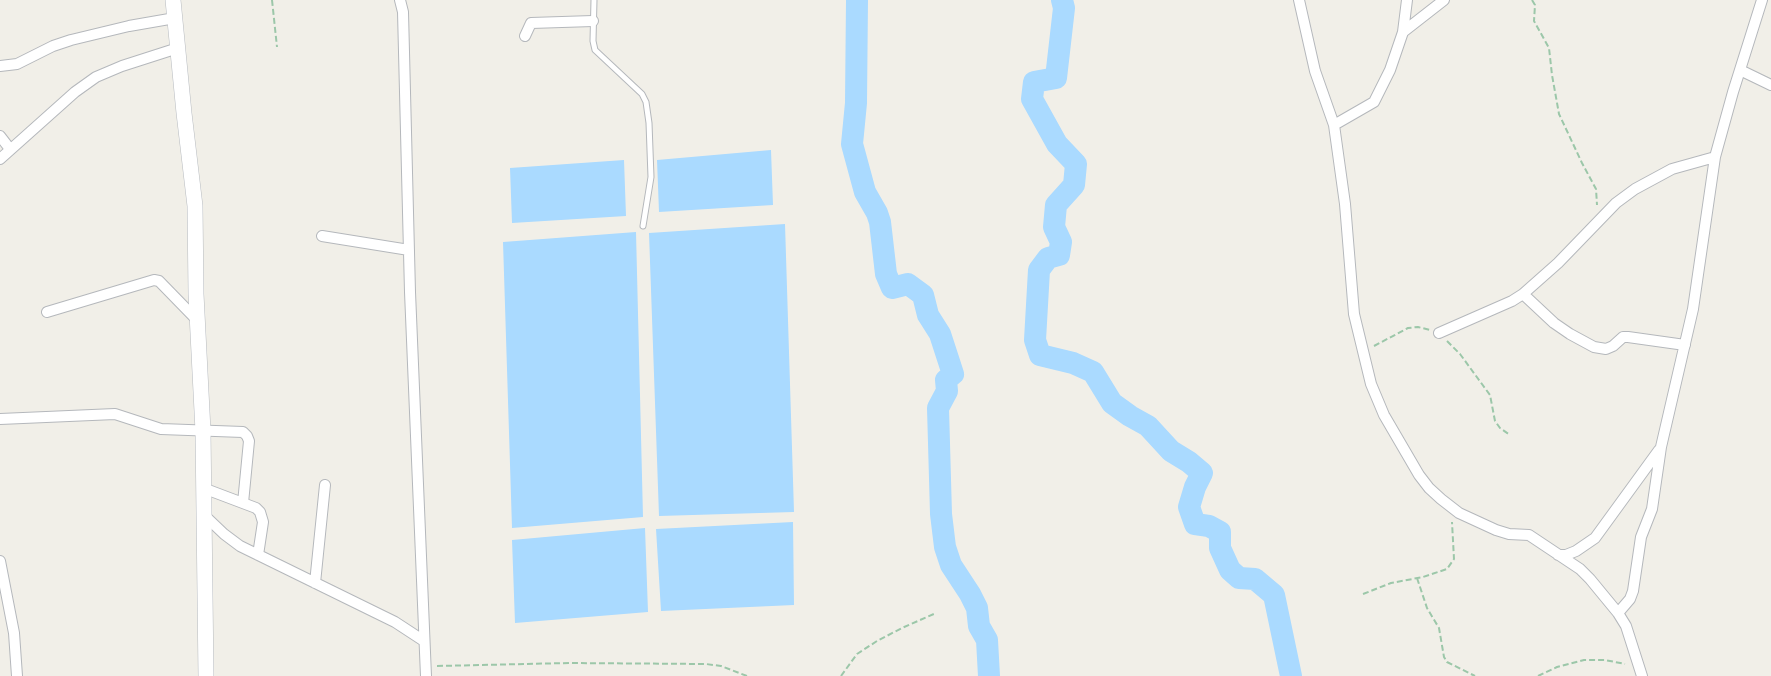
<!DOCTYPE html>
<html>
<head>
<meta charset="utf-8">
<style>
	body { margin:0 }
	canvas { display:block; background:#f1efe8 }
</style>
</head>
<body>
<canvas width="1771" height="676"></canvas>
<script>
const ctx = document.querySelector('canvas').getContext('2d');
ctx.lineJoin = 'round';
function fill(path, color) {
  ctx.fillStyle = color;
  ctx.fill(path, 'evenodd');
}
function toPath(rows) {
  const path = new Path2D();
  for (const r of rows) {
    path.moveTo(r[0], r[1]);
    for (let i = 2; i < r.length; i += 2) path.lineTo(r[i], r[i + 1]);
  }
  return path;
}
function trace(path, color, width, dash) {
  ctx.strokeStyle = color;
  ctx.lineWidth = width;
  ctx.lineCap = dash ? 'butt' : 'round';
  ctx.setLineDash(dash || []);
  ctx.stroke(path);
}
const water = toPath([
	[771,150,773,205,659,212,657,160],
	[624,160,626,216,512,223,510,168],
	[785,224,794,512,659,516,649,233],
	[636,232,643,517,512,528,503,242],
	[793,522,794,605,661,611,656,529],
	[645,528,648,612,515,623,512,540]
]);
const river = toPath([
	[857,0,856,103,852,144,865,192,877,213,880,222,886,274,892,288,908,284,923,295,928,315,940,334,953,374,946,380,947,391,938,408,941,514,945,547,951,565,970,594,977,608,979,626,987,640,989,676],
	[1062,0,1064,8,1056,78,1034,82,1032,99,1057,144,1076,164,1074,185,1056,205,1054,227,1061,242,1059,255,1048,258,1039,270,1035,340,1040,355,1073,363,1093,372,1112,403,1130,416,1148,426,1171,451,1189,462,1202,473,1195,487,1189,507,1195,524,1209,526,1220,532,1220,548,1230,570,1239,578,1255,579,1274,595,1291,676]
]);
const path = toPath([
	[272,0,277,47],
	[1532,0,1535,5,1534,21,1549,48,1552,75,1559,114,1582,163,1596,189,1597,205],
	[1447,341,1460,354,1490,395,1495,421,1500,428,1510,435],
	[1374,346,1408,328,1418,327,1430,330],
	[1417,578,1427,608,1439,628,1444,657,1447,662,1475,676],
	[1363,594,1391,583,1423,577,1447,569,1454,559,1452,522],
	[437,666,569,663,706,664,721,666,747,676],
	[841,676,857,654,877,641,902,628,936,613],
	[1538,676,1557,667,1584,660,1605,660,1625,664]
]);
const lane = toPath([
	[594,0,593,41,595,50,642,94,646,102,649,123,651,177,643,226]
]);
const street = toPath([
	[400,0,403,12,410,292,426,676],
	[1299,0,1315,71,1334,125,1345,204,1354,314,1371,384,1384,415,1419,475,1429,488,1441,499,1459,513,1496,530,1509,534,1529,535,1580,569,1590,579,1618,613,1626,626,1642,676],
	[1403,32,1444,0],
	[525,36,531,23,593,21],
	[0,66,17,64,53,46,71,40,129,26,175,18],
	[1740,70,1771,85],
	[1334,125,1374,102,1390,70,1403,32,1407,0],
	[0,136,10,149],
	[0,159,75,92,96,77,122,66,178,48],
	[322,236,409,250],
	[1523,294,1554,323,1570,334,1594,347,1606,349,1613,346,1623,337,1628,337,1685,345],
	[47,312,154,280,159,281,197,320],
	[1439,333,1512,301,1523,294,1558,263,1616,203,1635,189,1672,169,1715,157],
	[0,419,115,414,161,429,243,432,247,436,249,441,243,503],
	[203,488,256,508,260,512,263,522,258,555],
	[203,514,224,534,240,546,395,622,424,641],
	[1558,555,1566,555,1576,551,1595,538,1659,450],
	[0,561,14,633,17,676],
	[315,583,325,485],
	[1618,613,1630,599,1633,591,1641,537,1652,509,1661,447,1693,309,1715,157,1733,92,1762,0]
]);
const secondary = toPath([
	[173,0,184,113,195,206,196,294,203,431,206,676]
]);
fill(water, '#aadaff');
trace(river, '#aadaff', 22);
trace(lane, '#b5b8bc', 7);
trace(street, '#b5b8bc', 12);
trace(secondary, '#b6babf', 16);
trace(path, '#9cc7a9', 2, [6, 3]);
trace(lane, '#fff', 5);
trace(street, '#fff', 10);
trace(secondary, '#fff', 15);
</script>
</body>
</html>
